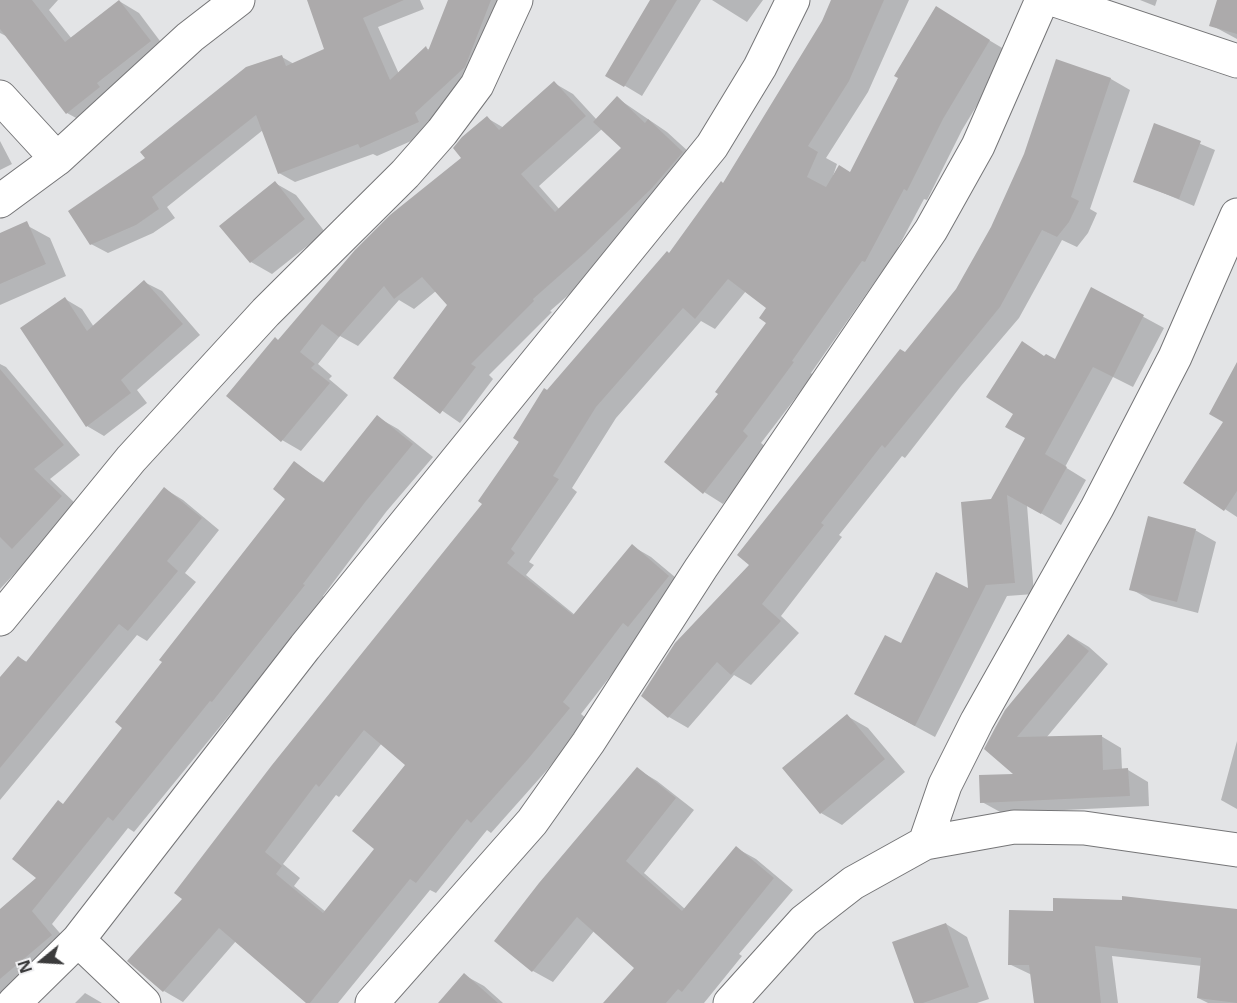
<!DOCTYPE html>
<html>
<head>
<meta charset="utf-8">
<style>
	body { margin:0 }
	#map { position:relative; width:1237px; height:1003px; overflow:hidden; background:#e3e4e6; font-family:"Noto Sans",sans-serif }
	canvas { display:block }
	.north { position:absolute; left:12px; top:931px; width:60px; height:60px; -webkit-text-stroke:4px #f1f1f3; paint-order:stroke; rotate:252deg; font-size:16px; font-weight:700; line-height:24px; text-align:center; color:#3b3b3c }
	.north::after { content:''; display:block; margin:auto; width:21px; height:27px; background:#3b3b3c; clip-path:polygon(50% 0,100% 100%,50% 72%,0 100%) }
</style>
</head>
<body>
<div id="map">
<canvas width="1237" height="1003"></canvas>
<div class="north">N</div>
</div>
<script>
const ctx = document.querySelector('canvas').getContext('2d');
ctx.lineJoin = 'round';
function fill(path, color) {
  ctx.fillStyle = color;
  ctx.fill(path, 'evenodd');
}
function toPath(rows) {
  const path = new Path2D();
  for (const r of rows) {
    path.moveTo(r[0], r[1]);
    for (let i = 2; i < r.length; i += 2) path.lineTo(r[i], r[i + 1]);
  }
  return path;
}
function trace(path, color, width, dash) {
  ctx.strokeStyle = color;
  ctx.lineWidth = width;
  ctx.lineCap = dash ? 'butt' : 'round';
  ctx.setLineDash(dash || []);
  ctx.stroke(path);
}
const shadow = toPath([
	[0,0,58,0,49,10,72,39,119,1,139,13,169,53,87,124,67,113,8,37,0,33],
	[308,0,420,0,424,9,378,27,399,74,426,48,430,50,450,0,511,0,494,7,504,18,434,131,377,156,373,154,295,182,279,173,263,130,167,207,175,218,153,233,108,253,91,244,147,158,282,57,294,64,326,49],
	[652,0,701,0,642,96,607,75],
	[712,0,763,0,747,22],
	[833,0,909,0,868,92,826,158,837,164,831,182,851,174,955,20,1009,52,962,130,927,200,924,199,885,272,883,270,811,373,813,375,761,443,767,448,723,504,704,492,720,394,768,323,769,307,746,291,715,329,701,321,616,418,572,488,577,492,529,562,534,565,526,575,575,615,632,546,651,557,688,588,643,634,581,714,588,720,547,770,491,833,487,830,436,893,430,890,338,1003,309,1003,236,941,183,1002,164,991,184,898,484,503,547,392,670,254,724,185,823,22],
	[382,743,407,765,376,849,326,912,294,886,300,878,283,864,336,795,339,797],
	[1140,0,1157,0,1155,6],
	[1218,0,1237,0,1237,39,1211,25],
	[1057,61,1111,79,1130,90,1090,209,1097,213,1088,233,1077,247,1062,240,1019,318,961,386,905,458,902,456,839,535,842,537,781,616,799,633,751,685,734,675,688,728,669,717,643,695,751,565,906,354,958,290,993,228,1025,155],
	[554,83,573,94,597,120,617,98,667,132,701,163,604,264,550,311,552,312,489,375,493,379,460,423,395,378,449,305,436,291,414,309,399,300,358,346,340,336,318,364,332,376,329,379,348,395,301,451,282,440,278,341,463,158,487,118,504,128],
	[602,129,623,148,560,210,539,186],
	[1155,125,1215,150,1194,206,1135,181],
	[0,141,12,164,0,170],
	[275,183,296,195,325,232,272,274,251,262],
	[28,226,50,238,66,276,0,305,0,234],
	[144,282,162,291,200,335,137,390,147,403,104,436,87,426,65,299,82,309,94,327],
	[1092,289,1164,328,1133,387,1113,377,1065,467,1086,480,1061,525,1027,505,1034,594,1007,596,935,737,876,705,902,646,970,590,992,500,1027,438,1046,357,1056,361],
	[0,364,6,367,80,455,50,479,78,506,0,589],
	[1237,365,1237,517,1185,483,1225,422],
	[377,417,398,429,433,457,386,512,323,596,325,598,234,713,232,712,134,832,128,828,52,924,72,947,0,1003,0,911,39,878,64,805,124,727,287,499,294,463,325,483],
	[165,489,183,500,219,530,185,573,196,582,147,641,137,635,0,800,0,681,19,658,27,662],
	[1195,530,1216,542,1198,613,1152,601,1131,589],
	[1069,635,1089,647,1108,664,1046,738,1101,736,1121,748,1122,770,1128,770,1148,782,1149,806,1002,813,982,802,1017,775,1006,711],
	[847,716,868,728,905,772,842,825,821,813],
	[1237,741,1237,809,1221,800],
	[637,769,657,781,694,810,644,873,685,909,736,848,756,859,793,890,739,954,742,956,704,1003,605,1003,636,968,594,931,553,982,533,971,496,941],
	[1237,909,1237,1003,1208,1003,1198,998,1202,966,1112,956,1118,1003,1035,1003,1032,975,1009,964],
	[946,924,967,937,989,999,977,1003,916,1003],
	[464,975,484,986,503,1003,440,1003],
	[85,993,102,1003,75,1003]
]);
const building = toPath([
	[0,0,32,0,65,42,119,0,151,41,97,83,100,87,66,114,0,29],
	[307,0,404,0,363,18,390,80,426,46,428,51,448,0,491,0,465,67,415,113,419,122,360,148,358,144,278,174,256,115,152,197,159,209,136,225,90,245,68,211,145,158,140,152,246,67,282,55,286,66,324,49],
	[650,0,677,0,624,87,605,76],
	[831,0,884,0,849,81,808,146,818,152,807,177,826,187,839,165,850,172,898,78,894,76,936,6,990,40,943,119,907,191,904,189,865,262,862,261,792,361,794,362,743,431,748,436,703,494,664,462,718,394,715,392,766,323,759,318,766,308,728,279,695,319,683,308,596,407,553,476,559,479,511,549,515,553,507,563,573,615,632,544,669,576,628,627,623,623,563,702,570,708,528,759,471,823,467,819,416,883,410,879,310,1003,306,1003,219,928,163,992,127,961,182,899,174,893,272,765,482,504,478,501,519,442,513,438,544,388,547,390,667,251,669,253,721,181,723,183,822,21],
	[364,730,405,765,352,831,374,849,323,913,276,874,282,866,265,852,316,784,319,787],
	[1217,0,1237,0,1237,34,1209,26],
	[1056,59,1111,78,1071,197,1079,201,1069,222,1057,237,1042,230,1000,307,885,448,882,445,821,523,824,525,762,604,781,621,731,675,717,662,668,718,641,696,675,643,749,565,737,555,900,349,905,352,956,289,991,227,1024,154],
	[554,81,586,116,521,174,555,212,621,148,593,122,617,96,645,123,648,119,683,152,652,188,585,253,533,299,534,301,471,364,476,367,440,414,393,378,447,305,422,277,394,299,384,286,339,337,322,324,300,352,315,364,311,368,330,383,281,442,226,396,275,337,278,340,355,250,390,215,461,158,453,148,462,137,487,116,499,130],
	[1154,123,1201,141,1179,199,1133,182],
	[275,181,305,219,250,263,219,226],
	[27,221,46,264,0,284,0,233],
	[144,280,183,324,121,380,131,393,86,427,20,328,65,297,87,331],
	[1091,287,1144,315,1113,377,1093,367,1045,454,1067,467,1041,514,1007,495,1015,583,986,585,915,726,854,694,885,635,901,643,936,572,968,588,961,502,991,499,1025,438,1005,427,1013,414,986,397,1022,341,1044,356,1046,354,1055,359],
	[1237,362,1237,491,1224,511,1183,483,1223,422,1209,414],
	[0,369,64,445,34,469,62,496,12,549,0,537],
	[377,415,413,444,366,501,303,584,305,585,212,702,210,701,113,821,108,817,32,911,52,935,0,979,0,909,36,878,12,859,58,800,63,804,122,728,115,722,162,662,159,660,285,499,273,489,294,461,323,483],
	[164,487,202,518,167,561,178,571,128,631,119,624,0,768,0,677,18,656,26,662],
	[1148,516,1196,529,1177,602,1129,590],
	[1068,634,1089,651,1017,737,1102,735,1103,770,1128,768,1130,796,980,803,979,775,1013,774,984,749,994,730,1005,710],
	[847,714,885,759,820,814,782,768],
	[637,767,676,798,626,861,682,911,736,846,774,878,682,992,678,989,666,1003,603,1003,634,968,577,917,532,972,494,941,539,883],
	[1122,896,1237,909,1237,1003,1197,998,1201,958,1095,946,1101,1003,1034,1003,1029,965,1008,965,1009,910,1053,911,1053,898,1122,900],
	[946,923,969,987,923,1003,914,1003,892,942],
	[464,973,498,1003,438,1003]
]);
const minor = toPath([
	[1055,0,1237,61],
	[0,97,57,159],
	[0,201,57,159,190,37,238,0],
	[0,619,131,459,266,312,405,174,442,132,477,85,516,0],
	[925,843,945,785,977,721,1097,508,1175,357,1237,215],
	[78,940,144,1003],
	[14,1003,78,940,305,647,712,146,760,67,793,0],
	[372,1003,532,822,588,743,701,568,931,230,978,146,1042,0],
	[730,1003,804,921,853,883,925,843,1014,827,1084,828,1237,850]
]);
fill(shadow, '#0003');
fill(building, '#acaaab');
trace(minor, '#757577', 35);
trace(minor, '#fff', 33);
</script>
</body>
</html>
